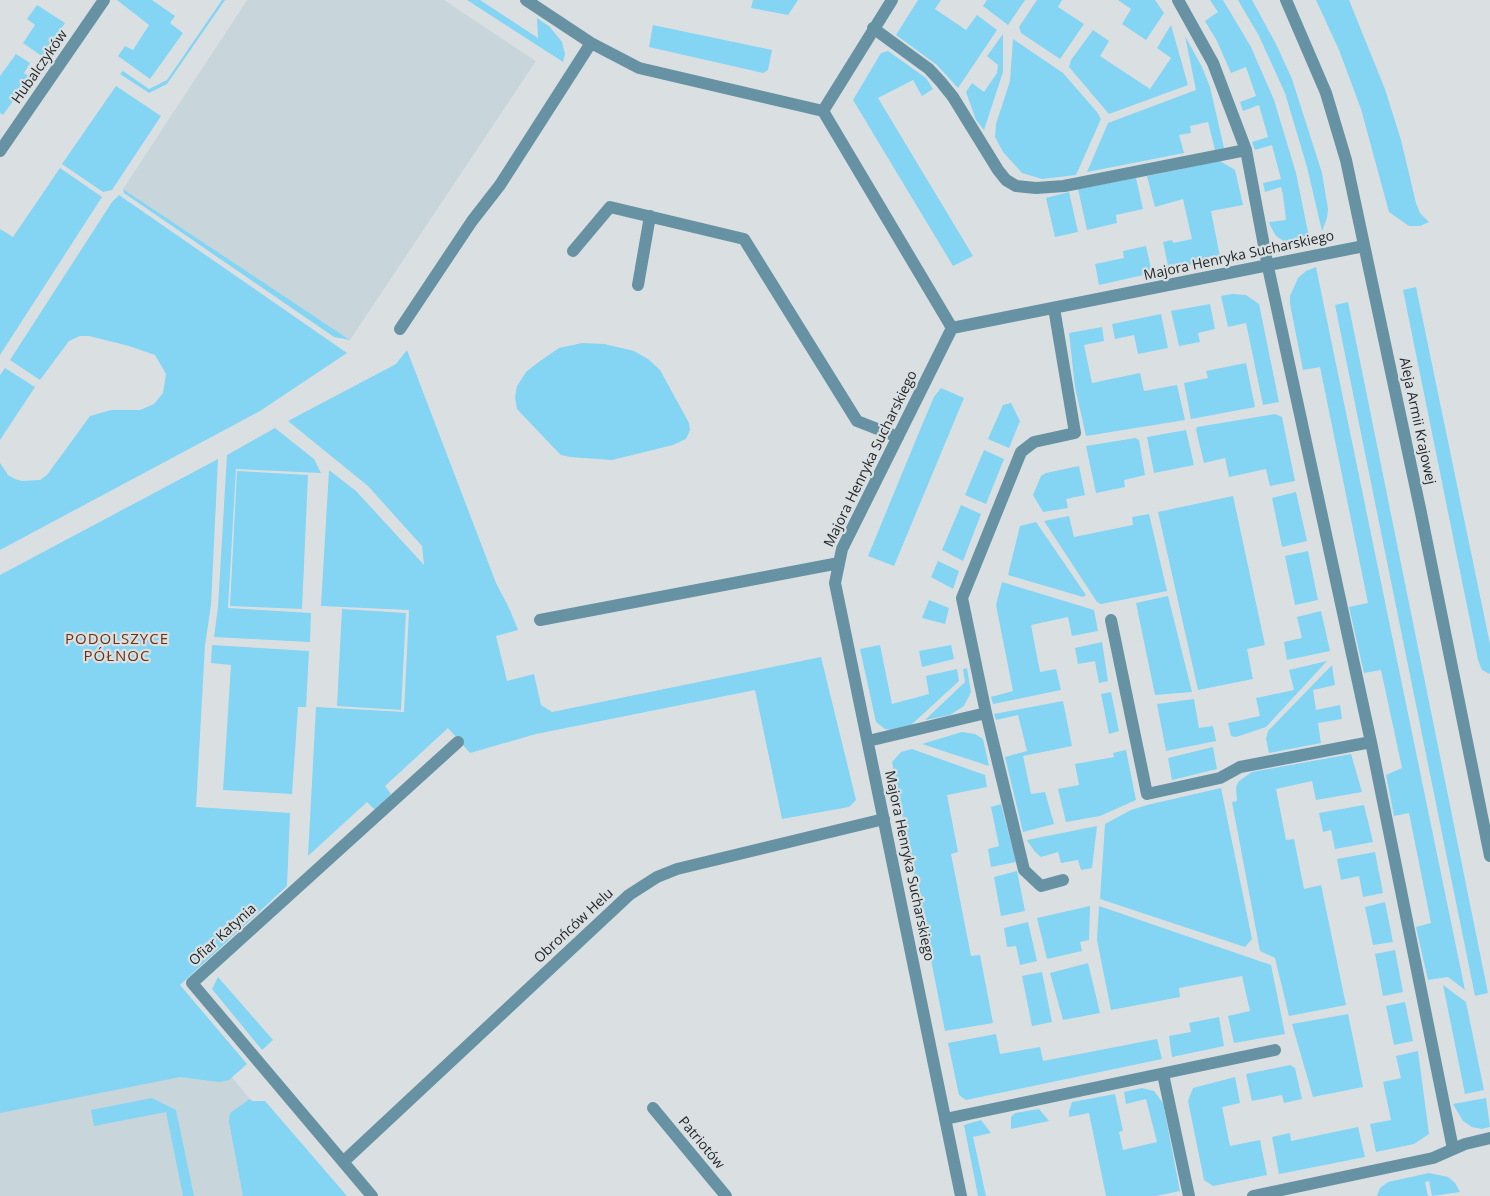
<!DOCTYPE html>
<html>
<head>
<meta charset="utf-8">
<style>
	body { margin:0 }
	canvas { display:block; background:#dae0e2 }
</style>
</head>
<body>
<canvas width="1490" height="1196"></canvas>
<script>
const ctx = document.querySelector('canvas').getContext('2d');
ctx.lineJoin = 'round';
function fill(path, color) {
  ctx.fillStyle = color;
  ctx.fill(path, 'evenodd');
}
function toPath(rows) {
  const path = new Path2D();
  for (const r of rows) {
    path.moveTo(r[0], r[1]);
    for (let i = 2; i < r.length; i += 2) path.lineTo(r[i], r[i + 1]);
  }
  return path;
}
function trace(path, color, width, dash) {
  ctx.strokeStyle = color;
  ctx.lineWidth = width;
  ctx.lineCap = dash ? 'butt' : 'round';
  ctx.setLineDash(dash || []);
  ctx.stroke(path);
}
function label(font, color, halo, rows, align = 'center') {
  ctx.font = font + ' "Open Sans",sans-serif';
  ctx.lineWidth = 4.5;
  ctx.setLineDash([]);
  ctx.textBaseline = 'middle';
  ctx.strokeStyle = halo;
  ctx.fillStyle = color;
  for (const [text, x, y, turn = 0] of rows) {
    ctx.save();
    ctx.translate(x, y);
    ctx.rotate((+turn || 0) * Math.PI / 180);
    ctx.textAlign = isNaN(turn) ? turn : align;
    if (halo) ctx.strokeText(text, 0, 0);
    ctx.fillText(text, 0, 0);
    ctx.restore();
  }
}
const built = toPath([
	[247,0,444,0,536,61,350,340,123,189],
	[219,1062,332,1196,0,1196,0,1094]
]);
const green = toPath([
	[117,0,152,0,175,16,170,23,183,33,150,79,118,56,125,46,133,50,149,25],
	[222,0,225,0,167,84,149,93,120,74,123,71,149,89,167,80],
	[467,0,480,0,538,38,537,18,550,27,562,42,565,54,563,62],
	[753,0,798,0,788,15,751,8],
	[918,0,941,0,935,9,966,30,977,15,997,30,958,88,937,65,896,35],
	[987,0,1025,0,1008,25,983,6],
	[1037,0,1062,0,1058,7,1084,24,1060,59,1021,33,1019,27],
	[1118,0,1155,0,1164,13,1146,40,1122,24,1131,9],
	[1210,0,1223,0,1251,47,1274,100,1296,173,1310,242,1305,244,1296,246,1285,242,1276,236,1270,225,1269,222,1286,220,1283,195,1281,187,1265,192,1263,183,1281,179,1272,145,1255,150,1252,142,1268,137,1259,105,1243,111,1240,102,1256,96,1246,67,1231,73,1217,41,1205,21,1218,12],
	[1238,0,1252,0,1277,46,1292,79,1322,173,1328,209,1327,218,1322,231,1307,167,1285,93,1259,36],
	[1316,0,1349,0,1385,89,1401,140,1416,203,1420,213,1429,222,1420,226,1409,226,1389,212,1361,109,1339,50],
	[37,5,65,23,43,57,23,43,35,25,27,19],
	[653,25,772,50,768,70,763,73,649,47],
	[1171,25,1188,85,1109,114,1069,67,1071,60,1093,30,1109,41,1100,56,1150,89,1171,58,1157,48],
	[1003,34,1003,72,984,130,976,120,966,92,972,83,984,92,997,73,998,65,987,56],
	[1185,36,1202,67,1210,87,1224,148,1215,150,1208,122,1190,126,1191,133,1179,135,1184,153,1087,172,1108,123,1196,90],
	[1013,39,1063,73,1097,112,1101,119,1076,175,1042,179,1022,173,1003,152,995,137,996,124,1010,81],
	[888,51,926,78,933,89,922,96,913,80,878,98,973,256,953,266,853,100,881,53],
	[16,54,30,63,24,73,30,77,3,115,0,113,0,76],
	[116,86,161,116,112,190,103,192,62,164],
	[1220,161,1235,170,1243,205,1211,211,1220,257,1169,270,1163,242,1172,240,1173,243,1192,239,1183,199,1155,207,1147,176],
	[60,168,102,197,0,355,0,229,13,237],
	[1136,178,1143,209,1116,215,1117,223,1087,230,1078,189],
	[123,189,350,340,334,337,124,193],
	[1069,192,1078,232,1055,237,1046,198],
	[119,195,347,353,260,411,0,550,0,463,8,475,15,479,22,481,40,480,47,475,90,416,111,410,140,410,154,404,163,393,166,374,155,355,129,346,89,336,80,336,69,341,40,380,10,360,112,202],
	[1146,246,1152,273,1099,285,1095,264,1124,258,1123,251],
	[1316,267,1465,990,1448,977,1428,980,1416,927,1431,923,1409,813,1394,816,1386,775,1402,768,1381,670,1364,673,1349,607,1368,603,1320,367,1303,370,1290,304,1290,296,1298,278,1306,271],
	[1416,287,1490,644,1490,674,1482,670,1478,660,1403,290],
	[1232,294,1246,295,1259,304,1279,402,1263,405,1246,323,1228,327,1221,296],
	[1348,302,1488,993,1475,996,1335,305],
	[1210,304,1215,329,1198,333,1200,342,1179,346,1171,311],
	[1161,314,1168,348,1138,354,1134,335,1115,339,1112,324],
	[1102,327,1104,341,1084,345,1092,383,1140,373,1144,391,1177,385,1185,420,1086,436,1075,387,1069,333],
	[582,343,604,344,634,351,648,359,660,370,689,423,690,430,686,439,673,445,612,460,570,457,561,455,553,447,517,409,515,397,517,386,526,372,540,361,559,348],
	[407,350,496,583,510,610,518,630,496,636,507,681,534,674,541,705,552,712,821,657,856,800,849,807,782,819,755,690,536,734,470,753,448,728,385,786,391,794,375,810,367,802,308,856,316,707,404,712,409,610,321,606,329,470,356,491,424,565,422,546,368,486,288,421,396,364],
	[1246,363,1255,407,1191,419,1184,383,1208,378,1206,371],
	[5,368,35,387,0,440,0,375],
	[941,388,964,398,894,566,868,556,922,425,934,397],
	[1011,403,1020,421,1009,448,988,439,1003,405],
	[1275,414,1282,417,1295,481,1270,486,1266,469,1229,477,1225,458,1204,463,1196,430,1197,427],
	[275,428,314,459,321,473,236,469,228,608,311,613,310,642,214,637,218,607,227,455],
	[1186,430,1194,465,1154,473,1147,437],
	[1135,438,1139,440,1145,475,1124,480,1125,487,1096,493,1086,446],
	[984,450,1004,459,986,504,965,495],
	[218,459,211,605,205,645,196,807,290,813,287,886,180,985,247,1064,229,1080,219,1082,180,1077,0,1113,0,575],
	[1079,466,1085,495,1066,499,1068,508,1043,512,1033,495,1041,476,1046,473],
	[237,471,308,475,302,609,230,606],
	[1296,492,1307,541,1282,547,1272,498],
	[1233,496,1265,645,1247,649,1253,679,1198,690,1158,512],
	[961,505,981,514,963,561,942,550],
	[1149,514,1167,591,1101,604,1097,602,1044,521,1069,516,1074,537,1133,525,1132,517],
	[1036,522,1086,595,1083,597,1008,575,1020,526],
	[1308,551,1318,600,1295,605,1285,556],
	[938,561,959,571,953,589,931,577],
	[1002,582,1094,610,1098,631,1072,636,1068,617,1031,625,1040,672,1056,669,1061,690,993,704,991,697,1013,691,996,605],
	[1168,596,1192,692,1155,695,1136,603],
	[929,600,949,608,945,624,922,618],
	[342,609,406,613,401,710,337,706],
	[1321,611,1330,651,1287,660,1284,642,1302,638,1297,617],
	[1102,642,1108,681,1099,683,1095,661,1078,664,1075,648],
	[212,645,309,651,306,707,298,707,292,794,223,790,231,665,211,663],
	[880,645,892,704,929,694,926,676,957,669,959,681,910,726,893,730,885,729,876,722,860,649],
	[951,645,954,659,922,667,919,651],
	[1327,661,1266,727,1236,737,1231,736,1228,723,1260,716,1256,698,1294,690,1289,670],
	[1332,665,1335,685,1313,690,1316,710,1340,705,1342,719,1318,723,1321,743,1269,753,1266,739,1268,731],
	[967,668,971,692,964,706,950,715,925,720,965,682,963,669],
	[1111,692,1119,731,1109,734,1101,694],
	[1194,699,1199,728,1213,726,1216,741,1166,751,1157,704],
	[1063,701,1072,746,1023,756,1031,794,1045,792,1054,824,1023,832,1005,757,1027,751,1018,715,996,720,994,714],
	[962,732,975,734,983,739,989,766,922,744],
	[1213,747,1217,769,1172,780,1168,758],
	[912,749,985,775,987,787,947,795,958,852,951,854,971,956,980,955,993,1023,945,1031,892,762,901,752],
	[1126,750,1136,800,1100,816,1066,822,1058,789,1079,785,1075,764,1114,757,1113,753],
	[1351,754,1362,792,1316,800,1312,781,1276,789,1286,840,1294,839,1304,889,1321,885,1346,1005,1289,1016,1275,958,1260,951,1232,802,1237,801,1236,787,1239,781,1252,772],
	[1221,788,1252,939,1245,947,1100,899,1105,824,1131,810,1147,805],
	[1001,804,1016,862,991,867,988,849,999,846,991,807],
	[1364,805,1373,842,1335,849,1331,830,1323,832,1319,813],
	[1097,826,1092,868,1081,870,1078,860,1061,863,1058,852,1041,857,1035,852,1027,840],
	[1375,852,1383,893,1363,897,1359,876,1341,880,1337,859],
	[1017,871,1025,911,1001,916,994,877],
	[1385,902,1393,942,1373,945,1365,907],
	[1090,906,1089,940,1080,942,1082,951,1047,959,1037,918],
	[1099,906,1271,965,1285,1034,1234,1043,1228,1016,1250,1011,1242,976,1179,988,1180,997,1111,1010,1097,940],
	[1028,922,1037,961,1020,965,1016,946,1007,947,1004,928],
	[1395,950,1403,992,1383,996,1375,954],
	[1088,963,1100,1013,1063,1020,1050,973],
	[1042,972,1052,1022,1032,1026,1022,976],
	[218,977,273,1040,262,1050,212,989],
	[1443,985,1466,1002,1484,1090,1465,1094],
	[1405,1002,1413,1041,1394,1045,1386,1006],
	[1348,1014,1363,1087,1313,1097,1292,1024],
	[1219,1017,1224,1046,1172,1057,1169,1036,1191,1032,1189,1023],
	[996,1034,1000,1054,1040,1047,1043,1061,1157,1039,1162,1059,966,1100,959,1095,948,1043],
	[1418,1051,1429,1134,1414,1144,1376,1152,1370,1124,1391,1120,1383,1082,1401,1078,1396,1056],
	[1290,1065,1295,1068,1302,1099,1284,1103,1282,1095,1252,1101,1246,1074],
	[1235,1077,1240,1103,1222,1107,1230,1146,1260,1140,1267,1175,1213,1186,1204,1180,1188,1101,1193,1088],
	[1142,1088,1154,1091,1163,1103,1180,1191,1156,1196,1106,1196,1089,1113,1069,1117,1069,1111,1072,1102,1115,1094,1123,1131,1119,1132,1123,1150,1157,1142,1146,1099,1126,1104,1124,1092],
	[152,1098,176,1110,194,1196,183,1196,166,1112,94,1126,91,1110],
	[1486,1098,1490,1127,1482,1129,1472,1127,1463,1121,1453,1104],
	[250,1099,252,1101,265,1101,347,1196,243,1196,229,1122,230,1113],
	[1039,1109,1049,1121,1011,1129,1011,1117,1015,1113],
	[981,1120,991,1133,973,1137,986,1196,978,1196,964,1125],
	[1358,1127,1365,1157,1279,1174,1272,1137,1290,1133,1291,1141],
	[1429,1173,1448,1177,1455,1183,1460,1192,1432,1196,1429,1181,1425,1182,1428,1196,1377,1196,1380,1188,1388,1182]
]);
const minor = toPath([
	[526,0,591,43,639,68,823,111,892,0],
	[1178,0,1213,63,1246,150,1268,267,1371,742,1453,1149],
	[873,28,929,69,941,82,953,97,998,170,1006,180,1016,186,1036,188,1064,186,1246,150],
	[823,111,952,328],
	[0,151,104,0],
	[573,251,610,207,744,239,857,421,898,437],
	[638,285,650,216],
	[400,329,472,221,500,185,591,43],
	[540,620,839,563],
	[1111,620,1147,794,1220,778,1240,767,1371,742],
	[986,713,1024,870,1041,886,1063,880],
	[868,741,986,713,962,598,1021,452,1034,442,1075,433,1054,308],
	[1163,1074,1189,1196],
	[653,1108,726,1196],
	[945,1119,1275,1050],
	[343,1162,629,895,657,877,677,869,884,819],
	[372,1196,192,983,458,742],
	[961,1196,835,583,842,549,952,328,1364,246],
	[1253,1196,1433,1158,1465,1144,1490,1138]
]);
const tertiary = toPath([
	[1286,0,1326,93,1346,160,1421,513,1490,856]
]);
const streetNames = [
	["Hubalczyków",40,67,-55],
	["Majora Henryka Sucharskiego",1239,256,-12],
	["Aleja Armii Krajowej",1417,421,78],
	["Majora Henryka Sucharskiego",871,459,-64],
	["Majora Henryka Sucharskiego",909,866,78],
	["Obrońców Helu",574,926,-43],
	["Ofiar Katynia",223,935,-42],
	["Patriotów",701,1143,50]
];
const neighbourhoodNames = [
	["PODOLSZYCE",117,640],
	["PÓŁNOC",117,657]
];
fill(built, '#c8d6dc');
fill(green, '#84d4f3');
trace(minor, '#6792a3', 12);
trace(tertiary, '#6792a3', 12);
label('14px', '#252728', '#dae0e2', streetNames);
ctx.letterSpacing = '1px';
label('15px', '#6e2f0d', '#dae0e2', neighbourhoodNames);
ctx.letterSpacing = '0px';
</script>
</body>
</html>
